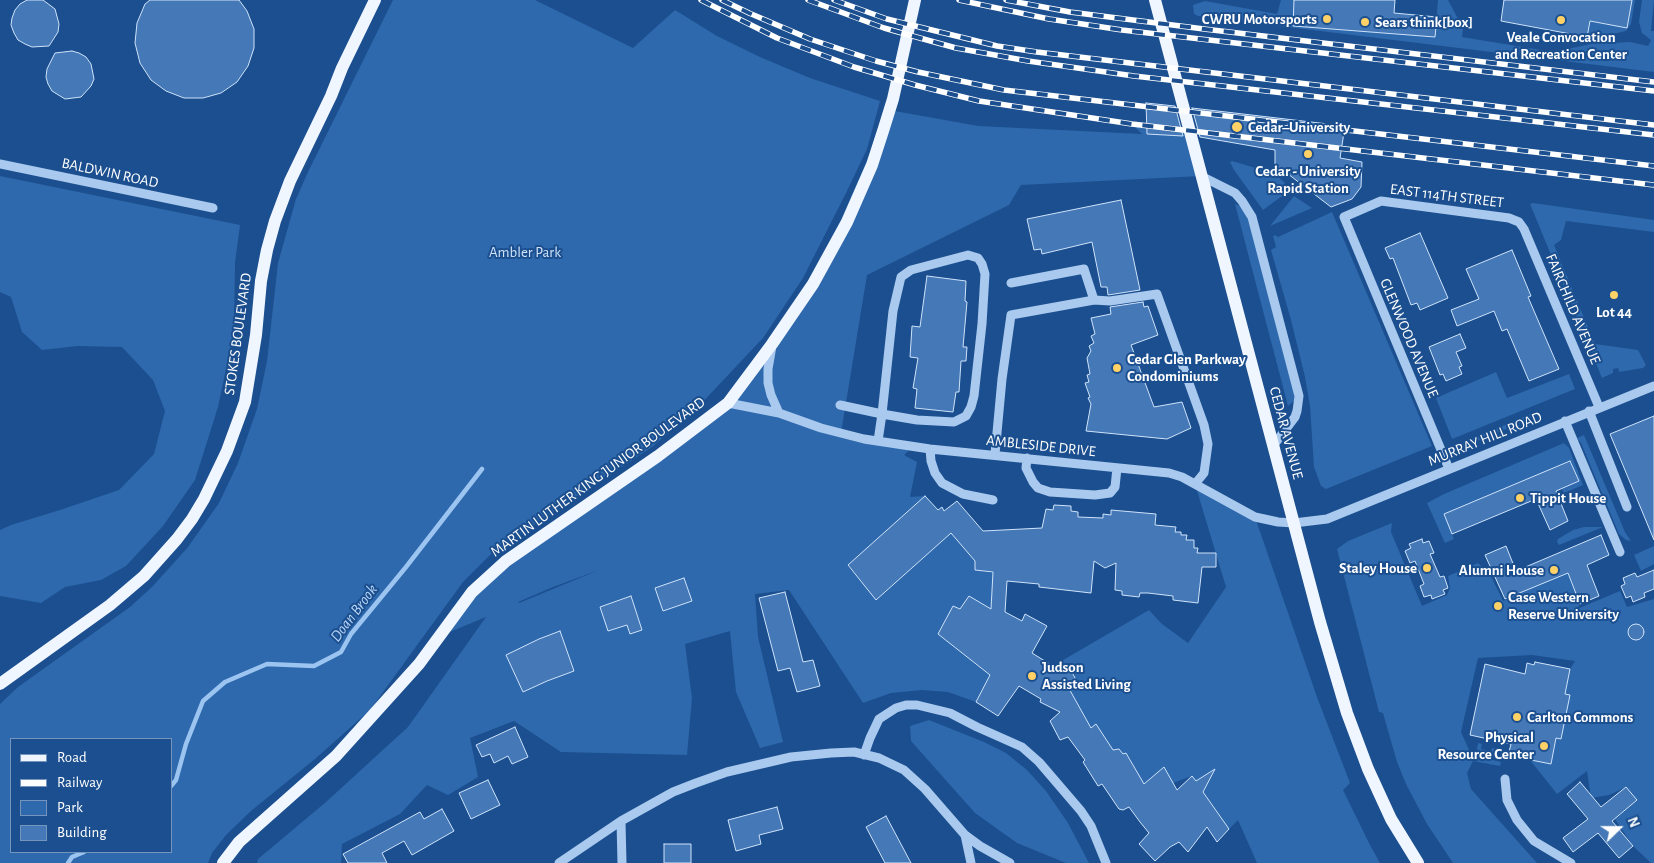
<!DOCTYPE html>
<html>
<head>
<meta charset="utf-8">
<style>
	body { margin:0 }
	#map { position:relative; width:1654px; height:863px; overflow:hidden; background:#1b4f8f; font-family:"Alegreya Sans",sans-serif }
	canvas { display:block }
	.legend { position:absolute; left:10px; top:738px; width:162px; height:115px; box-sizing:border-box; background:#1b4f8f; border:1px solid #7695bc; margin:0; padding:6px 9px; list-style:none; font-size:15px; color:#fff }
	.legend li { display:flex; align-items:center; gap:10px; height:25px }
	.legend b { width:25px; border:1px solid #7695bc }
	.north { position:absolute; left:1594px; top:803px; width:50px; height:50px; -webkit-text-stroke:4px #1b4f8f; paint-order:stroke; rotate:68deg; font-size:14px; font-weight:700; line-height:20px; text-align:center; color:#fff }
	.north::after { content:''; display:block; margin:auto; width:18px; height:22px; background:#fff; clip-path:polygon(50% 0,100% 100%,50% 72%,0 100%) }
</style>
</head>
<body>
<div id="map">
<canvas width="1654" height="863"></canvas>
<ul class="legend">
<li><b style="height:6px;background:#f0f6ff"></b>Road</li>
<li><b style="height:6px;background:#fff"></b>Railway</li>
<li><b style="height:14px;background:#2e69ad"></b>Park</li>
<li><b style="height:14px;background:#4478b7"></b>Building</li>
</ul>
<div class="north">N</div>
</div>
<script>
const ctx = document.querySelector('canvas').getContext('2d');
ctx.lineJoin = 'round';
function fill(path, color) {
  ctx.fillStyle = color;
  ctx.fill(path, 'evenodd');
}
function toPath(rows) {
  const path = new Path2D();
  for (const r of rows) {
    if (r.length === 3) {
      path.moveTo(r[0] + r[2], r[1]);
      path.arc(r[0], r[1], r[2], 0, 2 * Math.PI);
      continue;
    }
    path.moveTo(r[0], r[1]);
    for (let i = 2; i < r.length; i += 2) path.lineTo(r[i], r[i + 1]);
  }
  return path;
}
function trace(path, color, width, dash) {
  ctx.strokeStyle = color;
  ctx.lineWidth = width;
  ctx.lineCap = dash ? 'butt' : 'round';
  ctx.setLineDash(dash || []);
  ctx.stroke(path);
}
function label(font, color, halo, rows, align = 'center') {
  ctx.font = font + ' "Alegreya Sans",sans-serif';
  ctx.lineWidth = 4;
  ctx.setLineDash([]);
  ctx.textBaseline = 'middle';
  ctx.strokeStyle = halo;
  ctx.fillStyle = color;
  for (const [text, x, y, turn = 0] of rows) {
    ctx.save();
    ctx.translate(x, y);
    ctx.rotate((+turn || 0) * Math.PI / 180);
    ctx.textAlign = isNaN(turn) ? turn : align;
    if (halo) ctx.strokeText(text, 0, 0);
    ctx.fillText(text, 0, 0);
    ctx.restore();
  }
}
const green = toPath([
	[393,0,535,0,633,48,675,10,717,36,760,57,810,78,880,101,867,149,846,193,803,278,763,338,698,407,652,447,492,553,463,582,370,710,315,759,251,811,226,835,212,853,208,863,0,863,0,704,18,687,130,607,153,586,188,547,219,503,238,463,257,409,267,361,278,263,296,199,308,172],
	[11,739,171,739,171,852,11,852],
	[1281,0,1294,0,1293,26,1435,37,1438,0,1448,0,1463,28,1462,37,1553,52,1591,44,1630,42,1648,46,1651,40,1642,33,1639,22,1642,0,1654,0,1651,31,1654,31,1654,72,1198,16,1194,14,1193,5,1205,1,1277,14],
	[1632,0,1635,0,1631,24,1626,31,1604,36,1587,37,1590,21,1627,28],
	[889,110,978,126,1142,134,1132,124,1189,131,1201,176,1021,185,1009,205,867,275,841,433,913,446,904,455,917,462,910,497,925,496,848,566,876,599,951,533,976,557,976,570,993,573,991,609,969,596,960,609,953,606,938,634,981,668,995,665,976,702,948,692,922,690,891,693,863,703,789,590,755,594,758,637,783,742,760,748,736,692,730,631,685,644,692,698,687,755,561,752,514,721,470,738,478,777,448,795,427,785,400,814,342,844,341,863,257,863,258,859,326,802,408,727,486,617,440,636,472,592,728,403,813,284],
	[599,570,519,603,518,602,553,587],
	[1232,161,1273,173,1284,182,1289,191,1263,210,1234,170,1230,162],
	[0,176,240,225,235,263,234,331,218,407,195,480,163,526,126,566,101,580,65,587,41,603,0,596,0,530,11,525,60,510,119,490,154,454,165,411,153,380,122,347,78,346,42,350,22,332,11,297,0,292],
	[1294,196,1312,208,1270,226],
	[1533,203,1654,220,1654,232,1566,221,1561,240,1554,245,1595,344,1638,350,1646,365,1643,368,1619,372,1618,368,1613,369,1613,373,1602,378,1530,204],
	[1235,204,1242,207,1250,223,1294,389,1295,400,1288,406],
	[1332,212,1432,446,1326,489,1321,486,1314,467,1310,406,1305,377,1291,320,1271,250,1276,247,1273,236,1275,235,1278,237],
	[1496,372,1507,398,1569,374,1575,389,1452,439,1436,398],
	[1533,413,1533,418,1460,448,1451,448],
	[1584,435,1625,532,1631,541,1626,540,1619,534,1581,443,1577,438],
	[1564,443,1569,448,1583,485,1564,493,1562,489,1579,481,1570,461,1444,514,1454,539,1445,543,1427,503,1444,494],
	[1195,484,1255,517,1317,697,1350,783,1343,790,1370,845,1380,863,1257,863,1238,820,1229,829,1192,776,1173,783,1142,787,1131,760,1126,753,1123,754,1119,749,1113,750,1091,728,1067,685,1075,679,1075,671,1072,663,1058,663,1149,610,1162,624,1188,643,1226,587],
	[1392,523,1391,532,1422,606,1447,595,1450,588,1448,576,1478,563,1490,574,1503,601,1567,572,1580,604,1577,609,1620,591,1627,607,1654,599,1654,863,1651,863,1633,846,1615,819,1637,800,1626,787,1609,795,1591,798,1587,771,1557,794,1530,760,1551,763,1570,669,1575,661,1532,655,1478,658,1461,732,1470,752,1473,751,1476,756,1501,762,1500,766,1473,761,1467,773,1471,789,1537,863,1453,863,1427,824,1406,784,1397,762,1383,713,1379,712,1337,549,1348,541],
	[1584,527,1603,527,1559,545,1557,542,1558,539,1573,530],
	[1654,546,1654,564,1641,571,1634,555],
	[929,720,984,742,1006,753,1027,770,1046,791,1068,823,1089,863,1066,863,1017,843,975,813,911,741,910,726],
	[1478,743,1482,744,1481,749,1491,751,1492,748,1497,749,1496,756,1480,753,1477,749]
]);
const stream = toPath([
	[171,786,176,780,186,744,203,701,225,682,267,664,314,666,341,652,351,634,406,567,482,469],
	[68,863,72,857,84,852]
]);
const building = toPath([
	[27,0,43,0,55,9,59,24,58,32,49,46,32,47,25,44,18,40,14,33,11,25,12,18,15,10,20,4,27,0],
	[150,0,239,0,247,11,254,29,254,48,248,66,237,82,221,93,203,98,184,98,166,91,151,80,140,63,135,43,137,23,145,4,150,0],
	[1294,0,1395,0,1394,13,1437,17,1435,37,1293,26,1294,0],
	[1504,0,1632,0,1627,28,1590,21,1587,37,1501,21,1504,0],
	[72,51,79,53,86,57,91,64,94,79,91,86,81,97,65,99,52,91,48,84,46,77,47,69,55,53,72,51],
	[1146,103,1175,106,1183,136,1147,134,1146,103],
	[1192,108,1345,126,1340,158,1362,162,1361,187,1352,199,1331,207,1275,164,1275,150,1200,137,1192,108],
	[1121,200,1140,290,1108,295,1107,287,1101,287,1092,242,1042,254,1041,249,1034,250,1027,219,1121,200],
	[1420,233,1448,298,1420,310,1417,303,1411,305,1393,258,1390,259,1385,248,1420,233],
	[1512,250,1531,296,1528,297,1559,369,1529,381,1507,329,1502,331,1494,311,1457,326,1451,310,1479,299,1466,269,1512,250],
	[927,276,966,281,965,301,967,302,963,347,967,347,966,361,961,361,959,392,956,392,953,412,915,408,917,389,913,388,918,358,910,357,912,326,920,327,927,276],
	[1143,302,1144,307,1148,306,1158,335,1131,345,1154,407,1182,402,1191,428,1167,439,1086,431,1091,404,1088,398,1090,397,1085,383,1089,382,1087,375,1090,374,1087,358,1091,351,1089,346,1094,343,1091,336,1095,334,1091,318,1111,314,1110,307,1143,302],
	[1460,334,1466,348,1456,352,1462,366,1459,367,1462,374,1446,381,1443,374,1440,375,1429,347,1460,334],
	[1654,416,1654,540,1610,434,1654,416],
	[1570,461,1579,481,1556,491,1568,521,1550,530,1536,499,1452,534,1444,514,1570,461],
	[925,496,938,510,942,507,944,511,957,501,983,531,1042,528,1046,509,1053,510,1054,505,1071,506,1071,511,1078,512,1078,517,1103,518,1103,514,1111,515,1111,510,1156,514,1155,525,1176,527,1175,532,1181,532,1181,535,1187,535,1186,540,1194,540,1194,548,1198,548,1197,553,1216,553,1216,567,1202,567,1198,603,1173,600,1173,596,1148,593,1140,593,1139,597,1122,595,1122,591,1115,590,1116,563,1105,568,1094,561,1091,593,1039,587,1039,584,1007,581,1005,612,1022,621,1025,614,1047,626,1032,653,1056,668,1060,666,1062,671,1070,668,1076,680,1067,685,1091,728,1096,724,1113,750,1119,749,1123,754,1126,753,1144,784,1164,767,1177,790,1192,776,1196,781,1215,769,1203,792,1229,829,1217,842,1207,827,1188,852,1179,842,1170,847,1155,861,1139,844,1149,833,1140,822,1129,807,1123,810,1119,809,1102,784,1098,786,1083,762,1085,760,1068,737,1060,740,1050,721,1060,712,1040,702,1041,699,1019,686,998,716,976,702,990,675,938,634,953,606,960,609,969,596,991,609,993,572,975,570,975,561,951,533,876,600,848,565,925,496],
	[1601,535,1609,555,1587,565,1599,596,1580,604,1568,573,1505,599,1485,555,1506,546,1516,571,1601,535],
	[1422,539,1423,543,1429,541,1434,553,1430,554,1440,577,1444,576,1448,588,1443,590,1445,594,1432,599,1431,595,1424,597,1420,586,1424,584,1415,561,1410,563,1405,551,1411,548,1409,544,1422,539],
	[1654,570,1654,589,1644,593,1645,597,1633,602,1631,596,1626,598,1621,586,1625,584,1623,578,1635,573,1637,577,1654,570],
	[684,578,692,601,663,611,655,588,684,578],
	[785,592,803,662,813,660,820,686,797,692,790,668,778,671,759,598,785,592],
	[631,596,642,630,630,634,627,625,608,631,600,607,631,596],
	[1636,632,8],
	[560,631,574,671,547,681,523,692,506,655,539,639,560,631],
	[1535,662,1570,669,1565,694,1570,695,1561,739,1556,738,1551,764,1516,757,1517,754,1509,752,1511,744,1470,735,1485,664,1525,674,1527,663,1534,665,1535,662],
	[515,727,528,757,512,764,508,756,494,763,490,754,482,757,476,745,515,727],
	[488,780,500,805,471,819,459,793,488,780],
	[1580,782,1601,807,1626,787,1637,800,1612,821,1633,846,1619,858,1598,833,1573,852,1563,838,1588,819,1567,794,1580,782],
	[777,807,783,829,759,835,761,844,736,851,728,820,777,807],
	[442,809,454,831,412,855,404,841,382,853,387,863,348,863,343,854,420,812,424,819,442,809],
	[886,816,911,863,885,863,866,827,886,816],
	[664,844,691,844,691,863,664,863,664,844]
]);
const minor = toPath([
	[0,164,213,208],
	[1201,176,1235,193,1242,201,1252,217,1299,396,1297,411,1295,417,1273,446],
	[1011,283,1084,269,1094,300],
	[772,346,768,369,768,383,771,395,779,413],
	[728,403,779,413,821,428,864,439,930,449,1169,473,1182,477,1255,517,1278,522,1294,523,1327,519,1654,386],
	[840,405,882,414,917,420,954,422,966,416,971,407,974,396,982,324,985,274,982,264,978,258,968,255,911,270,901,277,893,311,882,414,878,441],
	[1589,411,1627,507],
	[1565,421,1620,552],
	[930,449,931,461,935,473,942,483,963,494,993,500],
	[995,454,1002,379,1011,315,1094,300,1110,301,1157,294,1204,425,1208,444,1204,473,1195,484],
	[1027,458,1026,468,1033,482,1038,488,1050,492,1095,495,1110,493,1115,487,1117,468],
	[1449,469,1344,217,1381,201,1509,218,1519,222,1524,229,1599,407],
	[864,755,870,738,879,719,896,708,906,705,917,705,950,713,977,727,1022,747,1039,762,1081,811,1091,826,1106,863],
	[1505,779,1507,800,1517,820,1534,841,1571,863],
	[621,821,622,863],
	[965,835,971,863],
	[559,863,621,821,673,792,696,783,727,772,791,757,831,753,854,752,879,758,904,770,925,789,965,835,980,846,1010,863]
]);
const major = toPath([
	[1155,0,1320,622,1347,713,1368,769,1391,819,1418,863],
	[0,684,110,605,144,576,177,539,192,519,204,499,227,451,245,402,256,335,261,281,267,250,275,221,290,181,331,96,342,68,375,0],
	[223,863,239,842,336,756,419,664,472,592,506,561,658,456,728,403,772,344,813,284,847,222,872,165,884,128,893,99,915,0]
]);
const rail = toPath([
	[701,0,777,38,854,67,915,85,979,101,1132,124,1654,185],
	[722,0,749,13,810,39,876,61,918,72,1004,90,1654,166],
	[808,0,884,28,927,40,956,48,1028,61,1134,76,1654,135],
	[834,0,887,19,997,46,1037,52,1654,125],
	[959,0,1049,19,1122,30,1654,91],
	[1006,0,1070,12,1204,29,1654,82]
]);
const markers = [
	[1327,19,5,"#ffd166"],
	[1561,20,5,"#ffd166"],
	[1365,22,5,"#ffd166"],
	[1237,127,6,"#ffd166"],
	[1308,154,5,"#ffd166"],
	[1614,295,5,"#ffd166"],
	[1117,368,5,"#ffd166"],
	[1520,498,5,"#ffd166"],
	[1427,568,5,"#ffd166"],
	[1554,570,5,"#ffd166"],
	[1498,606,5,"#ffd166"],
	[1032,676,5,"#ffd166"],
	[1517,717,5,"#ffd166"],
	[1544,746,5,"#ffd166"]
];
const poiNames = [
	["CWRU Motorsports",1317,19,"right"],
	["Sears think[box]",1375,22],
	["Veale Convocation",1561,37,"center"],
	["and Recreation Center",1561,54,"center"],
	["Cedar–University",1248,127],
	["Cedar - University",1308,171,"center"],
	["Rapid Station",1308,188,"center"],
	["Lot 44",1614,312,"center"],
	["Cedar Glen Parkway",1127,359],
	["Condominiums",1127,376],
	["Tippit House",1530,498],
	["Staley House",1417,568,"right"],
	["Alumni House",1544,570,"right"],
	["Case Western",1508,597],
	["Reserve University",1508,614],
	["Judson",1042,667],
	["Assisted Living",1042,684],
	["Carlton Commons",1527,717],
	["Physical",1534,737,"right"],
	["Resource Center",1534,754,"right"]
];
const streetNames = [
	["BALDWIN ROAD",110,173,12],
	["EAST 114TH STREET",1447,196,7],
	["FAIRCHILD AVENUE",1573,309,67],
	["STOKES BOULEVARD",238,334,-82],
	["GLENWOOD AVENUE",1409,338,67],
	["CEDAR AVENUE",1286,433,75],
	["MURRAY HILL ROAD",1485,439,-22],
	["AMBLESIDE DRIVE",1041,446,6],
	["MARTIN LUTHER KING JUNIOR BOULEVARD",598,477,-36]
];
const parkNames = [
	["Ambler Park",525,252]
];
const waterNames = [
	["Doan Brook",354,613,-53]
];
fill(green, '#2e69ad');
trace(stream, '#9cc4f0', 4.5);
fill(building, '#4478b7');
trace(building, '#cfe3fa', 1);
trace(minor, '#a9c9ee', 9);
trace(major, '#f0f6ff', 12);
trace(rail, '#fff', 5.5);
trace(rail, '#1b4f8f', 4, [11]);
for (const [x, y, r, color] of markers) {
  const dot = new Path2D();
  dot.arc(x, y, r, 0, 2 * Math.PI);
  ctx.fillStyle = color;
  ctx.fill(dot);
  trace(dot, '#1b4f8f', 2);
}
label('bold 15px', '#fff', '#1b4f8f', poiNames, 'left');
label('15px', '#fff', '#1b4f8f', streetNames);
label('15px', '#cfe3fa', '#1b4f8f', parkNames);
label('italic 16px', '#b5d3f5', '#1b4f8f', waterNames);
</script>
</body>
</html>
